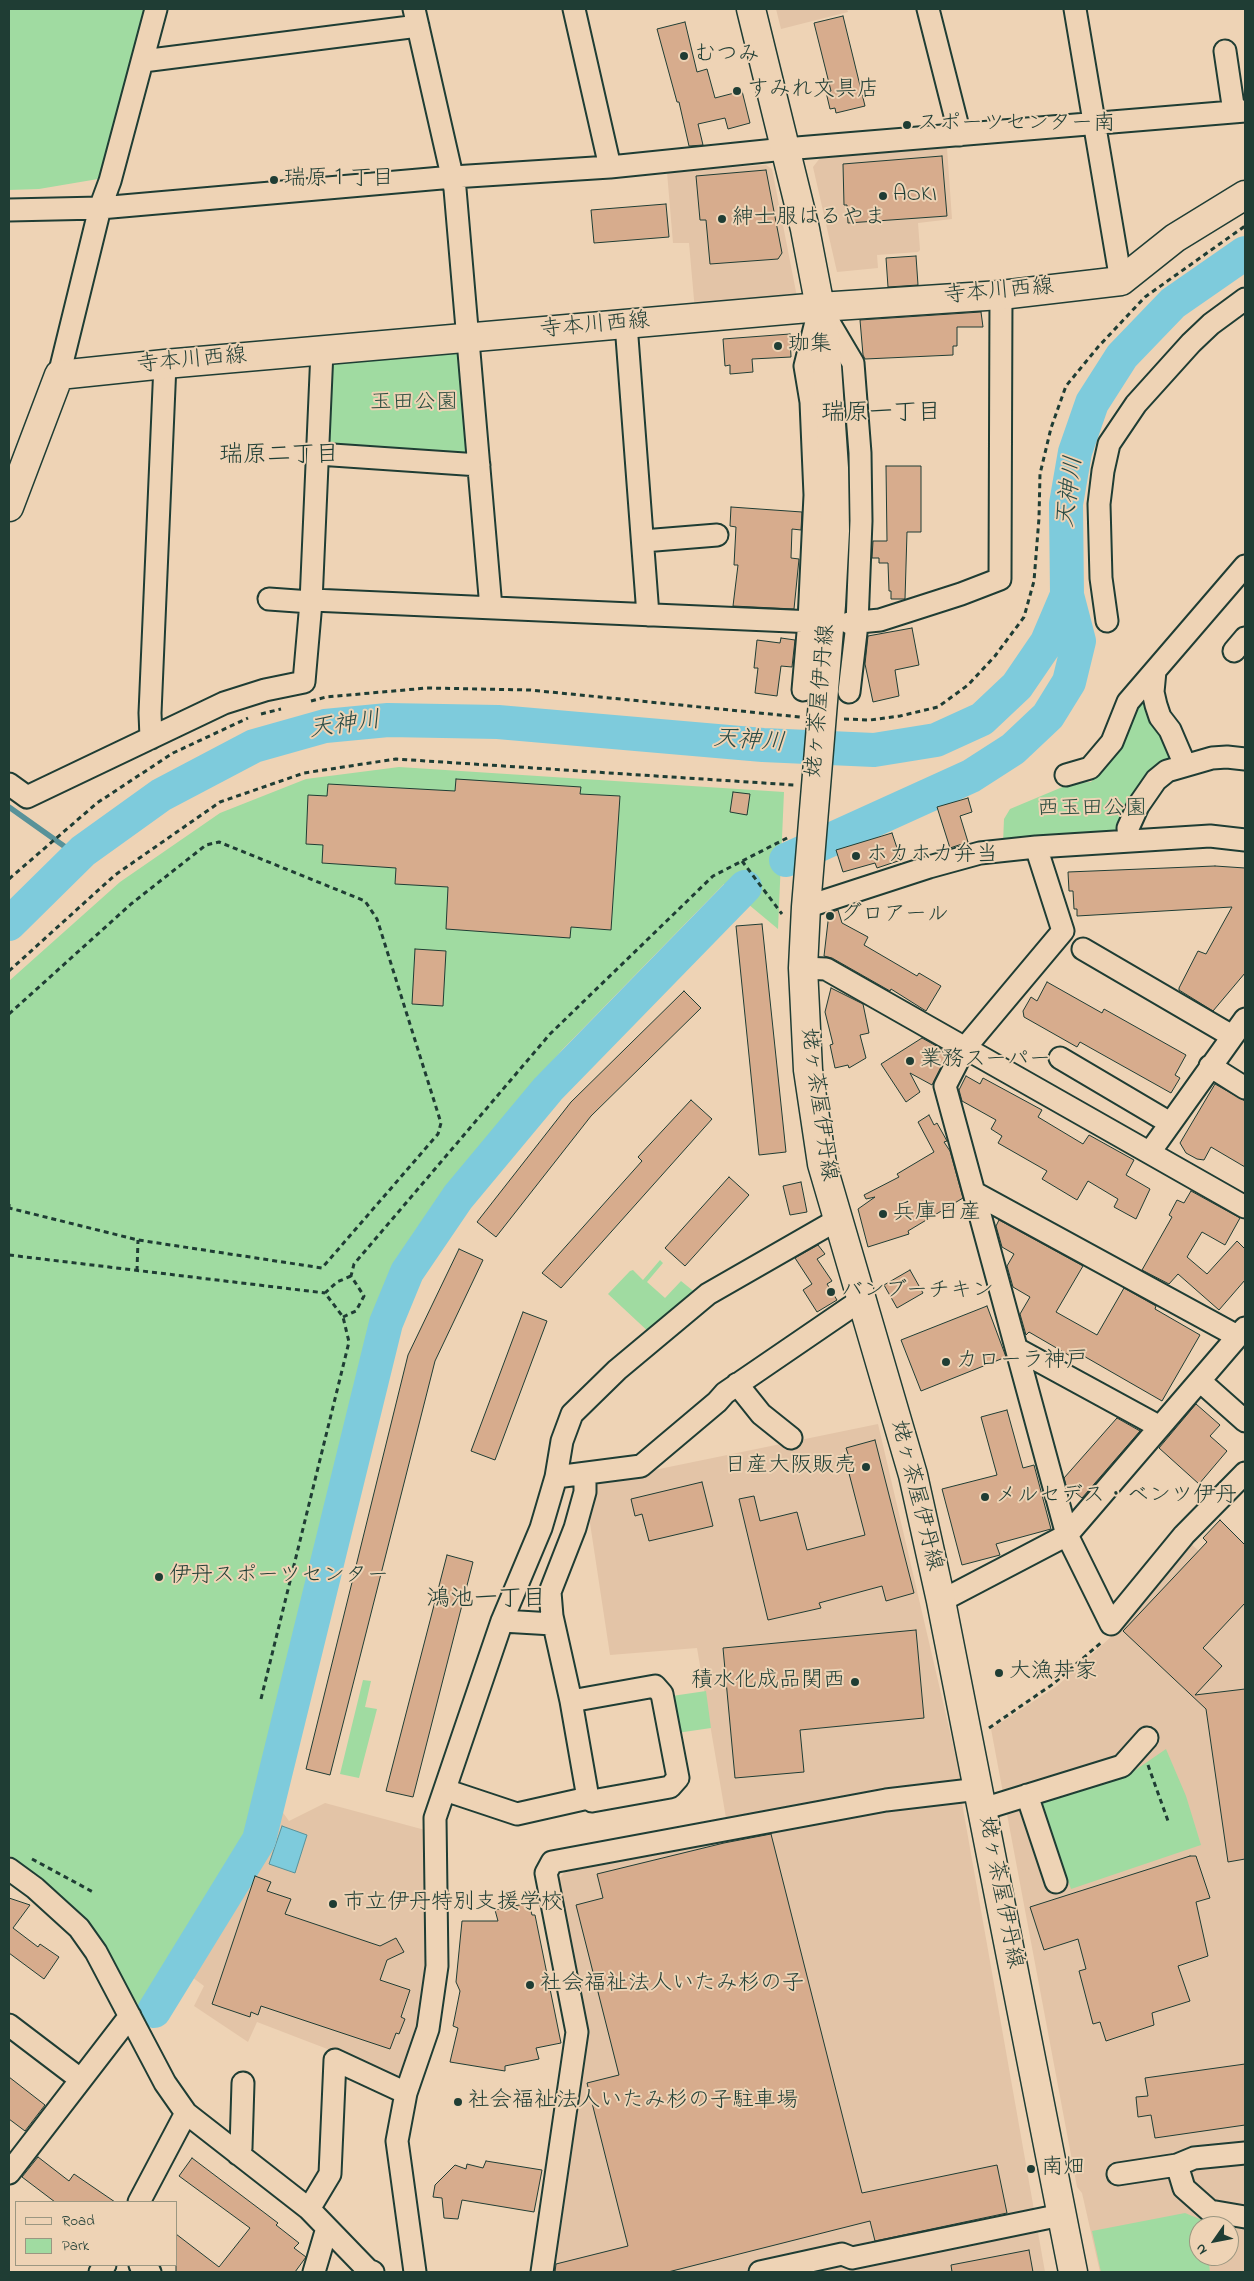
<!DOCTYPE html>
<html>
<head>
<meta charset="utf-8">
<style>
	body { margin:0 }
	#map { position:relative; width:1254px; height:2281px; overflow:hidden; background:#eed3b5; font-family:"Indie Flower",sans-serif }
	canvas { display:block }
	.frame { position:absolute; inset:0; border:10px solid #1f3d34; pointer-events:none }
	.legend { position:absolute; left:15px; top:2201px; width:162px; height:65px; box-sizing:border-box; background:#eed3b5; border:1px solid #9b9781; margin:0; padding:6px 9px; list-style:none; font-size:15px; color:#1f3d34 }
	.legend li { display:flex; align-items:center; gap:10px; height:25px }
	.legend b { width:25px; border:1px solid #9b9781 }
	.north { position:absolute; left:1189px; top:2216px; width:50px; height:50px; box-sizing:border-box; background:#eed3b5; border:1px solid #9b9781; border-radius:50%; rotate:237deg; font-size:14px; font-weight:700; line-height:20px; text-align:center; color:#1f3d34 }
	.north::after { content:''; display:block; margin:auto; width:18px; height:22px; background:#1f3d34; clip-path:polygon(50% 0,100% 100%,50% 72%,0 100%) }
</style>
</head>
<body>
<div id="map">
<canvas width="1254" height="2281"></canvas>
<div class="frame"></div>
<ul class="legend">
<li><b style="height:6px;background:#eed3b5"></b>Road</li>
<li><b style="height:14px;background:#a0dba1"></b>Park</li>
</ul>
<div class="north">N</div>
</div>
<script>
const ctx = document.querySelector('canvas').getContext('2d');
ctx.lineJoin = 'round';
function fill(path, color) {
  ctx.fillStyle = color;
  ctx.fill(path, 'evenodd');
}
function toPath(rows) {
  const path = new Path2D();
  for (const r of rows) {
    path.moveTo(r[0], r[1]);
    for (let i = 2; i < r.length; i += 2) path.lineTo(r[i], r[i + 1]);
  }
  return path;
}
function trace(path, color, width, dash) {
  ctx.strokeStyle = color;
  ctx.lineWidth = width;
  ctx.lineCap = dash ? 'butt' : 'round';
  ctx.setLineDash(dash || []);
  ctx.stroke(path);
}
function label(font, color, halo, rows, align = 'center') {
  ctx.font = font + ' "Indie Flower","Klee One",sans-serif';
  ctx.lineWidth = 4;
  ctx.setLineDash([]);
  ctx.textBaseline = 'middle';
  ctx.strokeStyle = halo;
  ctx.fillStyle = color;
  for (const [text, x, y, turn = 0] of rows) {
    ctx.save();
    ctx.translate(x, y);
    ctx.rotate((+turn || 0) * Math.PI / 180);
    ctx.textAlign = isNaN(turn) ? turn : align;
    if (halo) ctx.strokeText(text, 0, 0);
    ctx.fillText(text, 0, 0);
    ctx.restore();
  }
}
const built = toPath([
	[776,9,847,9,848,12,781,29],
	[947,148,952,219,918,223,920,250,918,252,877,255,878,268,837,272,813,167,820,158],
	[766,165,772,169,798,302,695,311,689,243,673,243,667,172],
	[878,1424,961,1779,726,1818,697,1648,610,1655,588,1510,591,1483],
	[1189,1542,1241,1590,1245,1585,1245,2272,1100,2272,1082,2193,1077,2187,991,1729,1057,1686,1113,1635],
	[1199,2226,1229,2226,1229,2256,1199,2256],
	[325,1803,425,1830,428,1957,420,2025,401,2083,330,2050,257,2022,248,2042,194,2006,204,1986,192,1977,269,1851,281,1810,289,1821],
	[962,1803,1045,2272,549,2272,584,2032,556,1883,570,1865,903,1806]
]);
const green = toPath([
	[9,9,144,9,106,169,98,179,39,189,9,190],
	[454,349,461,355,473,459,328,449,331,358],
	[1144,701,1148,715,1172,751,1167,764,1136,789,1124,809,1118,828,1109,836,1003,843,1004,819,1010,809,1072,783,1091,782,1121,749,1131,716],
	[399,767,784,792,778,929,724,884,562,1050,443,1190,394,1262,371,1319,245,1835,140,2008,90,1925,40,1879,9,1855,9,981,120,882,220,813,306,779],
	[660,1260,663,1263,647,1282,665,1298,681,1281,697,1294,652,1335,608,1294,630,1271,633,1270,643,1280],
	[363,1680,371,1681,365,1707,377,1709,359,1778,340,1774],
	[706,1691,711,1728,677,1733,672,1696],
	[1166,1749,1186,1796,1201,1845,1071,1889,1042,1803,1131,1773],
	[1185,2213,1202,2220,1203,2226,1199,2226,1199,2256,1208,2256,1210,2272,1101,2272,1092,2231]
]);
const water = toPath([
	[282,1826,307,1835,295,1873,269,1864,282,1826]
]);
const stream = toPath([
	[9,807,78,856]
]);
const river = toPath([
	[786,860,971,776,1013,749,1048,716,1069,682,1079,641,1067,595],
	[9,924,83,851,161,795,254,746,325,726,388,720,498,722,763,745,874,750,936,740,982,719,1017,686,1047,642,1067,595,1066,504,1075,452,1092,403,1122,356,1173,303,1245,253],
	[154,2011,259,1840,386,1323,407,1272,458,1197,548,1089,745,887]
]);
const building = toPath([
	[843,16,865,106,836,113,835,108,830,109,826,92,831,91,814,23,843,16],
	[685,22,697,72,707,69,715,98,742,91,750,123,728,129,725,118,698,124,703,145,689,146,679,102,677,102,657,29,685,22],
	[942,156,947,216,848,223,847,205,844,205,843,164,942,156],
	[766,170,782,253,778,259,710,264,706,220,700,220,696,176,766,170],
	[666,204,669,237,594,243,591,210,666,204],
	[916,256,918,285,888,287,886,258,916,256],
	[981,312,983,327,957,327,957,346,953,346,953,355,865,359,863,355,860,320,981,312],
	[790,334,791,357,752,359,753,372,730,374,730,365,725,366,723,339,790,334],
	[886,466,921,466,921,532,907,532,905,599,891,599,891,591,889,591,888,563,879,563,879,558,872,558,873,541,887,541,886,466],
	[731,507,802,512,801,530,792,529,791,558,799,559,794,609,733,606,738,565,734,565,736,527,730,526,731,507],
	[912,628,919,665,895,670,899,696,873,702,865,664,868,636,912,628],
	[781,638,795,640,792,667,781,666,777,696,755,693,758,668,754,668,757,640,780,643,781,638],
	[456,779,581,787,580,794,620,796,611,930,571,927,570,938,446,929,448,887,395,884,396,868,322,863,323,845,306,844,308,795,327,796,328,784,455,791,456,779],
	[733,792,750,794,747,815,730,812,733,792],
	[968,798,972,812,960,816,968,842,950,848,937,807,968,798],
	[892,833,901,860,877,868,875,863,843,872,836,850,892,833],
	[1215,866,1245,868,1245,973,1213,1011,1179,990,1179,988,1198,951,1206,954,1232,907,1077,916,1077,909,1074,909,1073,891,1069,891,1068,872,1215,866],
	[838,910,842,923,868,937,864,945,917,976,919,973,941,986,926,1011,891,989,890,991,832,958,824,956,829,913,838,910],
	[762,924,786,1152,759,1155,736,926,762,924],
	[415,949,446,951,443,1006,412,1004,415,949],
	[1047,982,1102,1013,1104,1009,1186,1055,1175,1075,1180,1078,1171,1093,1080,1042,1077,1047,1024,1017,1023,1011,1031,997,1037,1001,1047,982],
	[831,988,863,1004,869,1033,860,1035,866,1058,849,1068,848,1065,835,1068,830,1045,833,1044,825,1012,831,988],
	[684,991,701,1008,591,1116,496,1237,477,1222,571,1102,684,991],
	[922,1038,940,1048,946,1057,932,1085,910,1073,920,1092,906,1102,881,1064,922,1038],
	[966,1076,980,1084,983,1078,1042,1110,1038,1117,1083,1144,1089,1135,1134,1160,1126,1175,1150,1189,1136,1219,1114,1207,1118,1199,1088,1181,1077,1200,1042,1179,1047,1171,998,1143,1002,1136,991,1129,996,1120,962,1101,959,1090,966,1076],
	[1215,1084,1245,1101,1245,1167,1211,1147,1204,1160,1197,1159,1186,1153,1180,1143,1215,1084],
	[691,1100,712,1119,561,1288,542,1273,642,1161,638,1157,691,1100],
	[929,1115,934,1125,937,1123,947,1141,944,1142,950,1151,963,1198,908,1231,909,1234,868,1247,858,1209,875,1197,866,1199,864,1195,899,1177,897,1174,934,1152,918,1122,929,1115],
	[729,1177,749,1195,685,1266,665,1248,729,1177],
	[801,1182,807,1212,790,1215,783,1186,801,1182],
	[1191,1191,1240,1218,1225,1245,1202,1232,1187,1257,1207,1274,1237,1241,1245,1249,1245,1280,1219,1310,1178,1274,1169,1284,1142,1270,1172,1217,1169,1215,1177,1200,1184,1203,1191,1191],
	[999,1220,1083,1266,1056,1312,1097,1335,1124,1288,1156,1306,1155,1309,1200,1335,1162,1401,1075,1351,1072,1357,1029,1332,1026,1335,1020,1314,1030,1297,1013,1287,1007,1266,1014,1254,1002,1247,996,1226,999,1220],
	[818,1245,825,1254,817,1259,832,1281,827,1284,837,1300,817,1312,803,1290,812,1284,795,1258,818,1245],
	[459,1249,483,1260,435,1361,330,1775,306,1769,408,1355,459,1249],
	[910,1270,923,1293,897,1308,884,1285,910,1270],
	[987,1306,1006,1357,921,1391,901,1340,987,1306],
	[523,1312,547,1321,495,1460,471,1451,523,1312],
	[1196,1404,1220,1425,1210,1436,1227,1451,1199,1484,1159,1448,1196,1404],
	[1007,1410,1023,1468,1034,1465,1051,1529,996,1544,1000,1555,962,1565,942,1489,997,1475,981,1417,1007,1410],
	[1117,1418,1140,1431,1082,1498,1066,1485,1064,1478,1117,1418],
	[875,1440,914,1593,886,1601,882,1586,819,1603,821,1608,768,1620,739,1499,754,1496,760,1521,797,1512,807,1550,865,1535,845,1458,849,1457,846,1448,875,1440],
	[702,1482,713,1526,649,1541,642,1514,635,1516,631,1499,702,1482],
	[1220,1520,1245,1545,1245,1603,1203,1648,1222,1666,1195,1695,1245,1689,1245,1859,1228,1862,1206,1709,1123,1631,1207,1542,1203,1538,1220,1520],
	[447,1555,473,1562,413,1797,386,1791,447,1555],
	[916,1630,924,1718,800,1730,804,1772,735,1778,723,1648,916,1630],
	[771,1834,862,2193,997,2165,1007,2213,875,2241,870,2221,668,2272,555,2272,556,2264,628,2246,587,2083,619,2075,576,1905,603,1898,597,1874,724,1843,771,1834],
	[1190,1856,1196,1856,1210,1898,1196,1902,1208,1956,1178,1966,1190,2001,1152,2013,1154,2025,1106,2041,1100,2022,1093,2024,1079,1971,1086,1969,1078,1939,1044,1950,1030,1907,1190,1856],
	[255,1876,271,1882,267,1891,291,1899,285,1914,380,1946,396,1938,404,1952,387,1960,380,1980,410,1990,401,2017,405,2019,399,2034,396,2033,390,2049,261,2006,258,2015,251,2012,250,2017,212,2004,255,1876],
	[9,1898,30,1905,13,1928,38,1947,40,1944,59,1957,44,1979,9,1953,9,1898],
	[529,1903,532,1915,535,1915,561,2043,536,2048,539,2059,505,2066,505,2071,450,2062,458,2028,453,2026,460,1991,456,1982,462,1921,498,1921,495,1910,529,1903],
	[1245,2064,1245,2125,1155,2138,1151,2115,1138,2117,1136,2097,1148,2096,1145,2078,1245,2064],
	[9,2077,45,2105,25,2131,9,2119,9,2077],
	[38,2157,69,2181,74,2174,115,2202,55,2202,22,2177,38,2157],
	[192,2158,278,2223,276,2225,299,2243,294,2248,306,2257,295,2272,176,2272,176,2234,219,2267,250,2228,179,2176,192,2158],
	[486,2161,542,2170,534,2212,462,2200,458,2219,444,2218,442,2198,433,2197,435,2185,455,2165,466,2169,467,2164,483,2168,486,2161],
	[1029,2250,1033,2272,952,2272,951,2265,1029,2250]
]);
const path = toPath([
	[311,701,326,697,427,688,530,690,800,717],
	[261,714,281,709],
	[844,719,870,720,900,716,938,707,968,685,995,656,1024,617,1034,581,1039,518,1040,474,1051,428,1066,386,1098,347,1145,297,1245,226],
	[742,861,782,914],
	[9,879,97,803,173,753,248,718],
	[9,971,115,875,220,802,304,773,396,759,794,785],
	[9,1014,131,904,206,845,219,842,365,901,377,919,441,1123,438,1134,322,1268,138,1240,9,1208],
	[9,1204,9,1212],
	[9,1255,325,1293],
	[137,1271,138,1240],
	[343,1317,356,1311,364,1296,351,1276,354,1264,550,1034,713,876,789,837],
	[261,1699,349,1342,343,1317,325,1293,337,1282,351,1276],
	[989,1728,1053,1684,1103,1641],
	[1148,1765,1168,1821],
	[32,1859,93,1892]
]);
const minor = toPath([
	[414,9,455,189,491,608],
	[574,9,610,167],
	[928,9,960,135],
	[1075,9,1121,281],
	[1225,51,1234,112],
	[143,61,418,26],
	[9,210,100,208,453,177,610,167,785,149,1245,111],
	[824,314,853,363,860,453,861,521,857,624,849,692],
	[626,324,648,615],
	[59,375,100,208,110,181,156,9],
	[318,454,479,465],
	[643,541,717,535],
	[269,599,311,602],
	[312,600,814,622],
	[1107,621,1101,578,1099,504,1103,471,1109,444,1136,404,1191,343,1211,324,1245,299],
	[849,623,880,620,961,594,1000,579,1001,295],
	[1234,651,1245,638],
	[1155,671,1153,692,1156,705,1160,717,1170,730,1185,765],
	[803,690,809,621,815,495,811,402,805,366,818,314],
	[151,738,150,713,165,364],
	[1066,775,1090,768,1112,742,1128,702,1245,566],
	[9,784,27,797,224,703,265,690,304,682,311,602,322,351],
	[1129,841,1128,828,1138,806,1156,780,1167,771,1212,758,1227,757,1245,759],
	[1036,847,1063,931,964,1049,945,1086,1067,1535,1111,1624,1184,1535,1245,1473],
	[806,907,929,867,980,853,1036,847,1210,836,1245,840],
	[1083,949,1232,1036],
	[803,968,826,969,1245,1207],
	[1060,1058,1170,1123],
	[1210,1066,1245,1088],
	[1150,1152,1245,1019],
	[975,1193,1237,1336],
	[1017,1349,1160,1427],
	[1200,1381,1245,1421],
	[737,1384,761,1414,791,1438],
	[556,1477,562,1441,572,1414,617,1370,708,1294,837,1220],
	[941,1601,1067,1535,1245,1328],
	[502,1621,553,1624],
	[571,1701,655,1686,662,1694,678,1778,670,1787,592,1801,588,1798],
	[445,1790,517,1814,588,1798,571,1701,552,1616,550,1592,575,1528,585,1492,585,1474],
	[1027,1795,1056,1882],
	[983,1809,1122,1766,1147,1738],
	[9,1869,35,1888,79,1928,96,1952,165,2083,186,2113,139,2202],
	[9,2025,80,2079],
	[186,2113,309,2209,368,2270,373,2272],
	[238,2154,241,2148,243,2083],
	[1177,2165,1184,2188,1210,2211,1245,2217],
	[9,2173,130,2016],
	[1118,2174,1177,2165,1194,2158,1245,2153],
	[309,2209,330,2174,335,2060,406,2093],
	[140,2265,150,2272],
	[100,2272,105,2265],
	[314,2272,327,2228],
	[415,2272,397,2141,406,2093,428,2029,437,1966,435,1818,502,1621,541,1528,556,1477,641,1466,717,1402,725,1393,861,1300],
	[542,2272,577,2032,546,1873,552,1862,886,1800,979,1789],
	[760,2272,842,2254,852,2258,1061,2215]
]);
const major = toPath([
	[751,9,805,229,820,307,825,337,834,468,835,531,831,605,806,907,803,968,808,1070,822,1164,913,1475,941,1601,1073,2272],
	[9,507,59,375,165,364,820,307,1001,295,1121,281,1175,238,1245,195]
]);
const markers = [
	[684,56,5,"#1f3d34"],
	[737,91,5,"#1f3d34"],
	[907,125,5,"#1f3d34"],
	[274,180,5,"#1f3d34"],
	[883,196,5,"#1f3d34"],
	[722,219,5,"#1f3d34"],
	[778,346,5,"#1f3d34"],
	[856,856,5,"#1f3d34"],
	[830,916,5,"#1f3d34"],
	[910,1061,5,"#1f3d34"],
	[883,1214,5,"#1f3d34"],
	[831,1292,5,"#1f3d34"],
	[946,1362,5,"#1f3d34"],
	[866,1467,5,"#1f3d34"],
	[985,1497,5,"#1f3d34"],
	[159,1577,5,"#1f3d34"],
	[999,1673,5,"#1f3d34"],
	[855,1682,5,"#1f3d34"],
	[333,1904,5,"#1f3d34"],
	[530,1985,5,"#1f3d34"],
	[458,2102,5,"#1f3d34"],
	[1031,2169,5,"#1f3d34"]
];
const poiNames = [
	["むつみ",694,56],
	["すみれ文具店",747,91],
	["スポーツセンター南",917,125],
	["瑞原１丁目",284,180],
	["AOKI",893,196],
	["紳士服はるやま",732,219],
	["珈集",788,346],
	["ホカホカ弁当",866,856],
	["グロアール",840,916],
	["業務スーパー",920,1061],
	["兵庫日産",893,1214],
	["バンブーチキン",841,1292],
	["カローラ神戸",956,1362],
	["日産大阪販売",856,1467,"right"],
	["メルセデス・ベンツ伊丹",995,1497],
	["伊丹スポーツセンター",169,1577],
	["大漁丼家",1009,1673],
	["積水化成品関西",845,1682,"right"],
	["市立伊丹特別支援学校",343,1904],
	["社会福祉法人いたみ杉の子",540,1985],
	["社会福祉法人いたみ杉の子駐車場",468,2102],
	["南畑",1041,2169]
];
const streetNames = [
	["寺本川西線",999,293,-5],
	["寺本川西線",595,327,-5],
	["寺本川西線",192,362,-5],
	["姥ヶ茶屋伊丹線",822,701,-85],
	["姥ヶ茶屋伊丹線",817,1105,82],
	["姥ヶ茶屋伊丹線",915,1496,76],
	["姥ヶ茶屋伊丹線",999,1893,79]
];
const parkNames = [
	["玉田公園",414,404],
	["西玉田公園",1092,810]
];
const neighbourhoodNames = [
	["瑞原一丁目",881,415],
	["瑞原二丁目",279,457],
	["鴻池一丁目",486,1601]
];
const waterNames = [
	["天神川",1072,492,-83],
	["天神川",345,727,-8],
	["天神川",749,743,4]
];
fill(built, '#e3c4a7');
fill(green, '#a0dba1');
fill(water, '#7ecbdc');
trace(water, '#589299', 1);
trace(stream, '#589299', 5.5);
trace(river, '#7ecbdc', 34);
fill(building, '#d7ac8d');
trace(building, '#1f3d34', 1);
trace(minor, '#1f3d34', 25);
trace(major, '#1f3d34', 31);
trace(path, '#1f3d34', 3, [5, 4]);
trace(minor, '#eed3b5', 21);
trace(major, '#eed3b5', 28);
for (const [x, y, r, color] of markers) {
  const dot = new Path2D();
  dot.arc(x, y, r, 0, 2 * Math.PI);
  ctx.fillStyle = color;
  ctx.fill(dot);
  trace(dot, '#eed3b5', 2);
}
label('22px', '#1f3d34', '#eed3b5', poiNames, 'left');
label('22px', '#1f3d34', '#eed3b5', streetNames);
label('22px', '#2c4d3f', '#eed3b5', parkNames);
label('24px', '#1f3d34', '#eed3b5', neighbourhoodNames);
label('italic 24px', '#284b45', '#eed3b5', waterNames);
</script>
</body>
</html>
